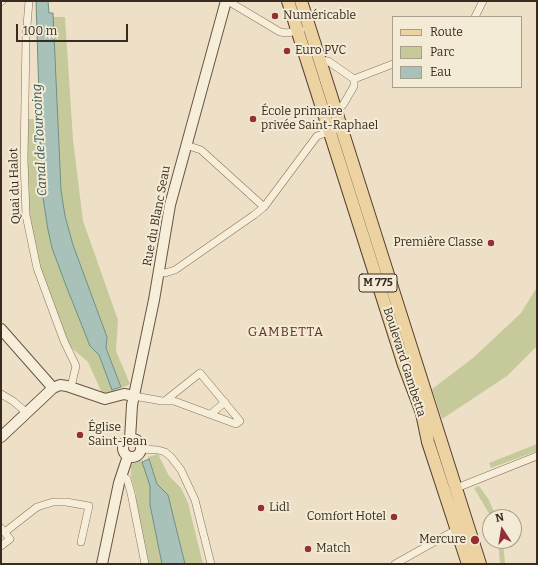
<!DOCTYPE html>
<html>
<head>
<meta charset="utf-8">
<style>
	body { margin:0 }
	#map { position:relative; width:538px; height:565px; overflow:hidden; background:#ede0c7; font-family:Bitter,serif }
	canvas { display:block }
	.frame { position:absolute; inset:0; border:2px solid #392b20; pointer-events:none }
	.legend { position:absolute; left:392px; top:16px; width:130px; height:72px; box-sizing:border-box; background:#f4ebd6; border:1px solid #a99e8d; margin:0; padding:5px 7px; list-style:none; font-size:12px; color:#392b20 }
	.legend li { display:flex; align-items:center; gap:8px; height:20px }
	.legend b { width:20px; border:1px solid #a99e8d }
	.north { position:absolute; left:482px; top:509px; width:40px; height:40px; box-sizing:border-box; background:#f4ebd6; border:1px solid #a99e8d; border-radius:50%; rotate:348deg; font-size:11px; font-weight:700; line-height:16px; text-align:center; color:#392b20 }
	.north::after { content:''; display:block; margin:auto; width:14px; height:18px; background:#943034; clip-path:polygon(50% 0,100% 100%,50% 72%,0 100%) }
	.scale { position:absolute; left:16px; top:24px; width:112px; height:18px; box-sizing:border-box; border:2px solid #392b20; border-top:0; padding-left:5px; font-size:12px; line-height:14px; white-space:nowrap; color:#392b20; -webkit-text-stroke:3px #f4ebd6; paint-order:stroke }
</style>
</head>
<body>
<div id="map">
<canvas width="538" height="565"></canvas>
<div class="frame"></div>
<ul class="legend">
<li><b style="height:5px;background:#edd3a1"></b>Route</li>
<li><b style="height:11px;background:#c6ca9b"></b>Parc</li>
<li><b style="height:11px;background:#a8c1b9"></b>Eau</li>
</ul>
<div class="north">N</div>
<div class="scale">100 m</div>
</div>
<script>
const ctx = document.querySelector('canvas').getContext('2d');
ctx.lineJoin = 'round';
function fill(path, color) {
  ctx.fillStyle = color;
  ctx.fill(path, 'evenodd');
}
function toPath(rows) {
  const path = new Path2D();
  for (const r of rows) {
    if (r.length === 3) {
      path.moveTo(r[0] + r[2], r[1]);
      path.arc(r[0], r[1], r[2], 0, 2 * Math.PI);
      continue;
    }
    path.moveTo(r[0], r[1]);
    for (let i = 2; i < r.length; i += 2) path.lineTo(r[i], r[i + 1]);
  }
  return path;
}
function trace(path, color, width, dash) {
  ctx.strokeStyle = color;
  ctx.lineWidth = width;
  ctx.lineCap = dash ? 'butt' : 'round';
  ctx.setLineDash(dash || []);
  ctx.stroke(path);
}
function label(font, color, halo, rows, align = 'center') {
  ctx.font = font + ' Bitter,serif';
  ctx.lineWidth = 4;
  ctx.setLineDash([]);
  ctx.textBaseline = 'middle';
  ctx.strokeStyle = halo;
  ctx.fillStyle = color;
  for (const [text, x, y, turn = 0] of rows) {
    ctx.save();
    ctx.translate(x, y);
    ctx.rotate((+turn || 0) * Math.PI / 180);
    ctx.textAlign = isNaN(turn) ? turn : align;
    if (halo) ctx.strokeText(text, 0, 0);
    ctx.fillText(text, 0, 0);
    ctx.restore();
  }
}
const green = toPath([
	[53,17,65,17,73,140,83,221,118,320,116,351,130,384,122,388,106,348,107,337,73,245,65,216,61,190],
	[26,119,39,119,42,191,52,248,90,346,99,355,113,391,106,394,102,393,88,362,66,343,44,284,29,223],
	[537,287,537,346,507,376,442,419,432,389,473,358,521,313],
	[537,444,537,451,491,468,489,463],
	[158,454,169,476,181,488,188,503,203,564,185,564,168,495,157,484,148,457],
	[141,459,150,486,150,505,162,564,146,564,135,503,136,494,131,477,131,466,134,461],
	[479,486,489,500,496,517,491,517,474,488],
	[498,541,503,541,505,564,500,564]
]);
const water = toPath([
	[36,1,48,1,49,13,53,13,61,190,65,216,73,245,107,337,106,348,121,387,112,390,99,355,90,346,65,283,52,248,48,230,42,191,36,1],
	[149,459,157,484,168,495,185,564,162,564,150,505,150,486,142,462,149,459]
]);
const street = toPath([
	[29,1,26,38,24,160,26,215,37,268,64,341,76,366,71,387],
	[228,1,280,32,287,33,301,30],
	[1,2,2,1],
	[475,17,483,1],
	[320,60,328,61,354,79,354,86,343,105,336,109],
	[354,79,393,64],
	[186,145,201,150,264,207],
	[159,272,165,273,175,270,254,215,264,207,317,136,342,127],
	[1,394,13,401,27,413],
	[134,396,162,401,174,401,236,424,240,421,200,373,166,400],
	[211,414,225,402],
	[141,449,158,450,165,452,171,457,181,470,195,500,211,564],
	[121,475,127,479,131,493,145,564],
	[454,489,537,456],
	[1,528,10,539,1,546],
	[5,532,37,507,53,502,66,502,89,506,81,542],
	[395,564,459,528]
]);
const secondary = toPath([
	[1,329,53,388,60,385,67,386,105,399,124,394,134,396],
	[1,437,53,388],
	[132,448,9],
	[130,439,132,405,154,300,170,205,226,1],
	[102,564,119,483,128,456]
]);
const primary = toPath([
	[288,1,404,365,422,413,428,442,468,564],
	[301,1,480,564]
]);
const markers = [
	[275,16,4,"#943034"],
	[287,51,4,"#943034"],
	[253,119,4,"#943034"],
	[491,243,4,"#943034"],
	[80,435,4,"#943034"],
	[261,508,4,"#943034"],
	[394,517,4,"#943034"],
	[475,540,5,"#943034"],
	[308,549,4,"#943034"]
];
const shields = [
	[378,283,38]
];
const shieldNames = [
	["M 775",378,283]
];
const poiNames = [
	["Numéricable",283,16],
	["Euro PVC",295,51],
	["École primaire",261,112],
	["privée Saint-Raphael",261,126],
	["Première Classe",483,243,"right"],
	["Église",88,428],
	["Saint-Jean",88,442],
	["Lidl",269,508],
	["Comfort Hotel",386,517,"right"],
	["Mercure",466,540,"right"],
	["Match",316,549]
];
const streetNames = [
	["Quai du Halot",15,186,-92],
	["Rue du Blanc Seau",157,216,-79],
	["Boulevard Gambetta",404,362,72]
];
const waterNames = [
	["Canal de Tourcoing",40,140,-93]
];
const neighbourhoodNames = [
	["GAMBETTA",286,332]
];
fill(green, '#c6ca9b');
fill(water, '#a8c1b9');
trace(water, '#6f8f86', 1);
trace(street, '#88725d', 8);
trace(secondary, '#695440', 12);
trace(primary, '#564131', 14);
trace(street, '#f7eeda', 7);
trace(secondary, '#f7eeda', 10);
trace(primary, '#edd3a1', 12);
for (const [x, y, r, color] of markers) {
  const dot = new Path2D();
  dot.arc(x, y, r, 0, 2 * Math.PI);
  ctx.fillStyle = color;
  ctx.fill(dot);
  trace(dot, '#f4ebd6', 1.5);
}
for (const [x, y, w] of shields) {
  const box = new Path2D();
  box.roundRect(x - w / 2, y - 9, w, 18, 3);
  ctx.fillStyle = '#f4ebd6';
  ctx.fill(box);
  trace(box, '#392b20', 1);
}
label('bold 11px', '#392b20', null, shieldNames);
label('12px', '#392b20', '#f4ebd6', poiNames, 'left');
label('12px', '#392b20', '#f4ebd6', streetNames);
label('italic 13px', '#305754', '#f4ebd6', waterNames);
ctx.letterSpacing = '1px';
label('13px', '#632d22', '#f4ebd6', neighbourhoodNames);
ctx.letterSpacing = '0px';
</script>
</body>
</html>
